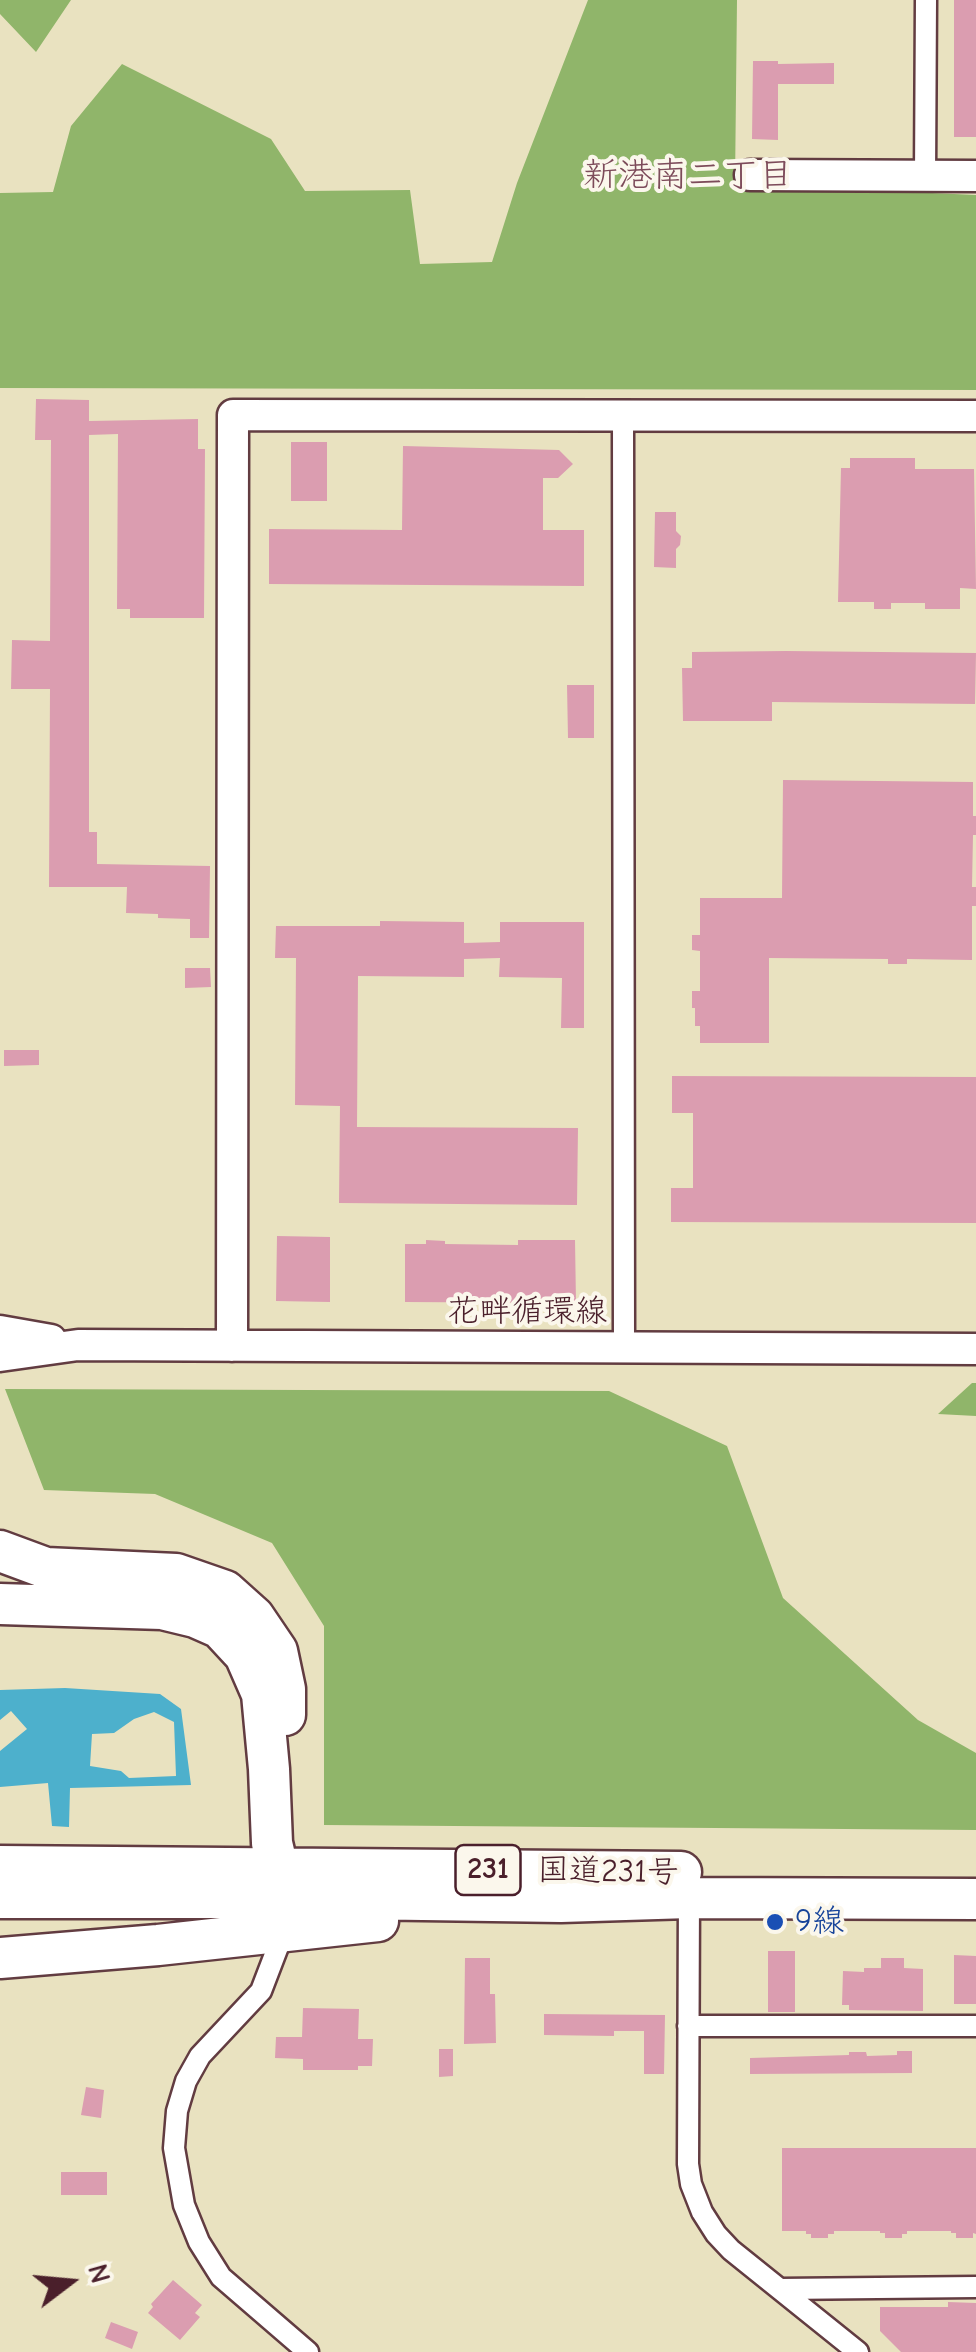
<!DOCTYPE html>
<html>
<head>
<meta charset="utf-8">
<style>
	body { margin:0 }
	#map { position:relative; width:976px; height:2352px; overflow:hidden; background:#e9e2c0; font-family:"Comic Neue",sans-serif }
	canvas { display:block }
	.north { position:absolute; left:20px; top:2232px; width:100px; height:100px; -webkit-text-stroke:8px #fbf7ec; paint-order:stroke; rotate:74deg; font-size:28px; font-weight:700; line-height:40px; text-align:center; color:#4a1f2b }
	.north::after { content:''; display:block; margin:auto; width:35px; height:45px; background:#4a1f2b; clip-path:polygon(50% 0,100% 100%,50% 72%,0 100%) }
</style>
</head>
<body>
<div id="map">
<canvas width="976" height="2352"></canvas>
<div class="north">N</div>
</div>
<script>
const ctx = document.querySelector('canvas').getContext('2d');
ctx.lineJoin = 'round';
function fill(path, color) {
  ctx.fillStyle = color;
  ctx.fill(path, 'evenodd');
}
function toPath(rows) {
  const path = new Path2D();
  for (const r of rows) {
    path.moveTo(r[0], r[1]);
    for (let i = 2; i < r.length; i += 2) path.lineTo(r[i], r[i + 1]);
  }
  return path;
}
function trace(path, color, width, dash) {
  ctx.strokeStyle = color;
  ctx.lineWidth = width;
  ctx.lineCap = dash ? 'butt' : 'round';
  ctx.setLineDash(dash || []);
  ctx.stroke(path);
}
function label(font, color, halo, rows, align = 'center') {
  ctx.font = font + ' "Comic Neue","Klee One",sans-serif';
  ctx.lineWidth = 8;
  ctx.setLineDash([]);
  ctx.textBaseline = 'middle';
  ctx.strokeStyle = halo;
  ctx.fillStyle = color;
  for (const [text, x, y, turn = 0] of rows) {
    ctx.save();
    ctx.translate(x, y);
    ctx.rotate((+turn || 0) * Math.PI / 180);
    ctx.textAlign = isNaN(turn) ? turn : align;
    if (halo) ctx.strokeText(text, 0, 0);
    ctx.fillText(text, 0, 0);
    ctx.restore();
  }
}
const forest = toPath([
	[0,0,71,0,36,52,0,14],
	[588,0,737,0,735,184,976,195,976,390,0,388,0,193,53,192,71,126,122,64,271,139,305,191,410,190,420,264,492,262,517,183],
	[972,1383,976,1383,976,1416,938,1414],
	[5,1389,609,1391,727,1446,783,1598,918,1720,976,1753,976,1830,324,1825,324,1626,272,1543,155,1494,44,1490]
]);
const water = toPath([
	[65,1688,160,1694,181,1709,191,1785,70,1788,69,1827,52,1826,48,1783,0,1787,0,1751,27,1729,11,1711,0,1720,0,1690],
	[154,1712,174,1722,176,1776,129,1778,121,1771,90,1766,92,1734,114,1733,134,1719]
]);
const building = toPath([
	[954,0,976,0,976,137,954,137],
	[753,61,778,61,778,64,834,63,834,84,778,84,778,140,752,139],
	[36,399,89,400,89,421,198,419,198,449,205,449,204,618,130,618,130,609,117,609,118,434,89,435,89,832,97,832,97,864,210,866,209,938,190,938,190,919,158,918,158,914,126,913,127,887,49,887,50,689,11,689,12,640,50,641,51,440,35,440],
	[291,442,327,442,327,501,291,501],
	[403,446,559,450,573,464,558,478,543,478,543,530,584,530,584,586,269,584,269,529,402,530],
	[850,458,915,458,915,469,974,469,976,589,960,588,960,609,925,609,925,603,891,603,891,609,874,609,874,602,838,602,841,468,850,468],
	[655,512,676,512,676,531,681,536,680,545,676,549,676,568,654,567],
	[786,651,976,653,975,704,772,702,772,721,683,721,682,668,692,668,692,652],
	[567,685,594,685,594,738,568,738],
	[783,780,973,782,973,816,976,816,976,835,973,835,972,887,976,887,976,906,972,906,972,960,907,959,907,964,888,964,888,959,769,958,769,1043,700,1043,700,1026,695,1026,695,1008,692,1008,692,991,700,991,700,951,692,950,692,935,700,935,700,898,782,898],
	[380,921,464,922,464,943,500,942,500,922,584,922,584,1028,561,1028,562,978,499,977,500,958,464,959,464,977,358,976,357,1127,578,1128,577,1205,339,1203,340,1106,295,1105,296,958,275,958,276,926,380,926],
	[185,968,210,968,211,987,185,988],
	[4,1050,39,1050,39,1065,4,1066],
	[672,1076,976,1077,976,1223,671,1222,671,1188,693,1188,693,1113,672,1113],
	[277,1236,330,1237,330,1302,276,1301],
	[426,1240,445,1241,445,1244,518,1245,518,1240,575,1240,576,1303,405,1302,405,1244,426,1244],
	[768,1951,795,1951,795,2012,768,2012],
	[954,1955,976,1956,976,2004,954,2004],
	[465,1958,490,1958,490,1994,495,1994,496,2043,464,2044],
	[881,1958,904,1958,904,1968,923,1969,923,2011,849,2010,849,2005,842,2005,843,1971,864,1972,864,1968,881,1968],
	[303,2008,359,2009,358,2039,373,2039,372,2066,358,2066,358,2070,303,2070,303,2059,275,2058,276,2037,302,2037],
	[544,2014,665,2015,664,2074,644,2074,644,2031,614,2031,614,2036,544,2035],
	[439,2049,453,2049,453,2076,439,2077],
	[897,2051,912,2051,912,2073,750,2074,750,2058,849,2055,849,2052,866,2052,867,2056,897,2055],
	[86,2087,104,2090,101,2118,81,2115],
	[782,2148,976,2148,976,2234,973,2233,973,2238,956,2238,956,2233,951,2233,951,2231,907,2231,907,2234,902,2234,902,2238,885,2238,885,2233,880,2233,880,2231,834,2231,834,2234,828,2234,828,2238,811,2238,811,2234,806,2234,806,2231,782,2231],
	[61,2172,107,2172,107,2195,61,2195],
	[173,2280,202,2305,195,2313,200,2317,180,2340,148,2313,153,2307,151,2304],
	[948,2302,976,2303,976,2352,901,2352,880,2331,880,2307,948,2307],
	[111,2322,138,2332,132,2349,105,2338]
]);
const street = toPath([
	[925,176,926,0],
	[623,415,624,1348],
	[689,1894,688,2164,691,2184,702,2212,716,2234,731,2250,858,2352],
	[284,1931,261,1991,200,2056,186,2081,177,2111,174,2148,184,2205,199,2242,221,2277,308,2352],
	[688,2026,976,2026],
	[780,2289,976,2287]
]);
const secondary = toPath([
	[750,175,976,176],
	[0,1331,51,1340],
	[232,1346,233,415,976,416],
	[0,1356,78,1345,976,1349]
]);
const highway = toPath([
	[0,1551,46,1568,176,1574,225,1591,254,1617,277,1651,285,1689,285,1715],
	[0,1604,162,1609,195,1617,220,1628,245,1655,262,1694,269,1769,272,1843,283,1890],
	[0,1866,681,1872],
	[0,1898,285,1898,561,1902,689,1898,976,1899],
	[0,1958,158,1945,378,1921]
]);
const markers = [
	[775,1922,10,"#1a4fb4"]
];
const shields = [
	[488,1870,65]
];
const shieldNames = [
	["231",488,1870]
];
const streetNames = [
	["花畔循環線",527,1312],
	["国道231号",608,1872,1]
];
const transitNames = [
	["9線",795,1922]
];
const neighbourhoodNames = [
	["新港南二丁目",688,176]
];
fill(forest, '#90b56a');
fill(water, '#4db0cc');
fill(building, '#db9db0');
trace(street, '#623c41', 25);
trace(secondary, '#623c41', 35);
trace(highway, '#623c41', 45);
trace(street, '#fff', 20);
trace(secondary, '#fff', 30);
trace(highway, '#fff', 40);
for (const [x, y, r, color] of markers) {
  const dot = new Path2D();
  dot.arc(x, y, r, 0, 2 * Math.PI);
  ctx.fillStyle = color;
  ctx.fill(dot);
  trace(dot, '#fbf7ec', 4);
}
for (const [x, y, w] of shields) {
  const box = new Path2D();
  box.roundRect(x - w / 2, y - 25, w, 50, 8);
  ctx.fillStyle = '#fbf7ec';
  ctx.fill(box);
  trace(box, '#4a1f2b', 2.5);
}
label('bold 30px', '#4a1f2b', null, shieldNames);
label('32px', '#4a1f2b', '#fbf7ec', streetNames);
label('32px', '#164399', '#fbf7ec', transitNames, 'left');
label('35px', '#7d4b5a', '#fbf7ec', neighbourhoodNames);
</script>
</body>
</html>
